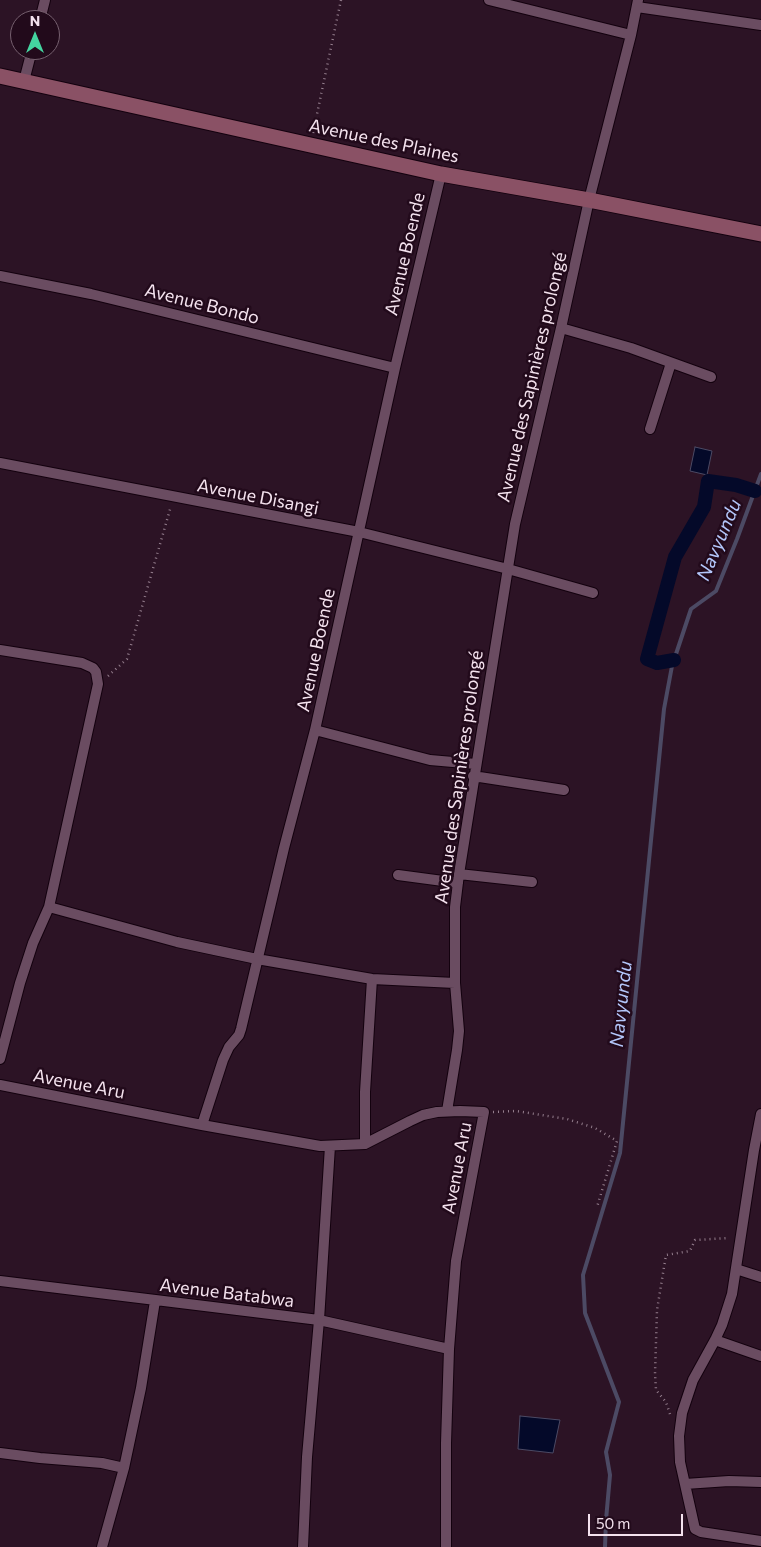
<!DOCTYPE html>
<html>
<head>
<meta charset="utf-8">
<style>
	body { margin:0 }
	#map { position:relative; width:761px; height:1547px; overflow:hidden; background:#2c1325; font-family:Commissioner,sans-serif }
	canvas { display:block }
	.north { position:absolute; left:10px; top:10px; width:50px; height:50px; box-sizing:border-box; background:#220a1b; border:1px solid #76606f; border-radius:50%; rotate:0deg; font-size:14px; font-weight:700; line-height:20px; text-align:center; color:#f4e2ee }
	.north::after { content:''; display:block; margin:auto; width:18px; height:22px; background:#44d4a0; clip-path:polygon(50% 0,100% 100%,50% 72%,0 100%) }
	.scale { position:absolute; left:588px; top:1514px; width:95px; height:22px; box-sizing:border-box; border:2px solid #f4e2ee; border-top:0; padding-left:6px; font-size:15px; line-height:18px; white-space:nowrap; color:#f4e2ee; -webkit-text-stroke:4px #220a1b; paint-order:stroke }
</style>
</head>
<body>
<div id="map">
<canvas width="761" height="1547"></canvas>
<div class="north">N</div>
<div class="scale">50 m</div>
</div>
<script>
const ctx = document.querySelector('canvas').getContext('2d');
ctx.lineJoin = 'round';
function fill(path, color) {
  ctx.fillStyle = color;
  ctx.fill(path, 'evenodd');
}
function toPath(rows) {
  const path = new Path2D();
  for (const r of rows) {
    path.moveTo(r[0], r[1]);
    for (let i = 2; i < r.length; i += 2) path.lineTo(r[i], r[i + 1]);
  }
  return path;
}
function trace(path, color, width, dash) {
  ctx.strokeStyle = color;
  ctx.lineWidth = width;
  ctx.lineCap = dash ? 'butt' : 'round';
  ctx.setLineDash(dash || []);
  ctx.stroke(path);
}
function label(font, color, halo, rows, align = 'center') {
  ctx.font = font + ' Commissioner,sans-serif';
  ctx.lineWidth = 5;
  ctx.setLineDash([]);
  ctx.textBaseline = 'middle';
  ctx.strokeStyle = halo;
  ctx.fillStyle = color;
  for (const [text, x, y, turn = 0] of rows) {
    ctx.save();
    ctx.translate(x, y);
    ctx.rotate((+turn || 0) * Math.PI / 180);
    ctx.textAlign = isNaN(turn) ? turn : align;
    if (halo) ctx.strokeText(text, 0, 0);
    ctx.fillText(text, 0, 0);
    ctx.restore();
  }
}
const water = toPath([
	[695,447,712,451,707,475,690,471,695,447],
	[520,1416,560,1420,553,1453,518,1449,520,1416]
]);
const stream = toPath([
	[605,1547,606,1520,610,1475,606,1452,619,1402,585,1313,583,1275,620,1153,664,709,672,666,691,609,716,591,737,539,761,474]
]);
const canal = toPath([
	[674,660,657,663,647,659,675,557,704,507,708,481,736,485,755,491]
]);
const path = toPath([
	[313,133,341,0],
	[108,676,127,659,171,506],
	[493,1112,516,1111,567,1119,595,1128,617,1141,597,1207],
	[670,1414,666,1402,656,1390,655,1374,657,1310,666,1255,690,1251,695,1240,729,1238]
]);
const street = toPath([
	[489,0,631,35],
	[637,7,761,25],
	[40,20,45,0],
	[24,81,32,50],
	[0,276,91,294,395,368],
	[561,328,631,348,711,377],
	[650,429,671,363],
	[0,463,359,532,508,569,593,593],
	[0,650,82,663,93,668,96,672,98,684,49,907,33,943,20,983,0,1059],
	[315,730,430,760,476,764],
	[473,776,564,790],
	[459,874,532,882],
	[398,875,458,883],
	[49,907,177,942,257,959,372,979,455,983,455,907,459,874,515,524,561,328,589,200,631,35,638,0],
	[0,1085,202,1125,320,1146,365,1144,410,1121,423,1115,437,1112,460,1111,484,1112,456,1261,449,1349,446,1443,446,1547],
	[447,1111,457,1050,459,1031,455,983],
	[761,1114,754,1150,732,1294,722,1325,715,1340,693,1380,682,1413,679,1436,680,1462,695,1529,701,1532,761,1541],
	[202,1125,223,1060,229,1047,239,1035,241,1029,284,848,315,730,395,368,441,174],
	[365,1144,365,1092,372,979],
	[736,1269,761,1277],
	[0,1281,319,1320,449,1349],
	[715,1340,761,1356],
	[0,1453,40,1458,102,1463,124,1468],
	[685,1484,729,1481,761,1482],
	[102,1547,124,1468,141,1388,155,1301],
	[303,1547,307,1457,319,1320,330,1146]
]);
const secondary = toPath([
	[0,76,441,174,589,200,761,234]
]);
const streetNames = [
	["Avenue des Plaines",384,141,12],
	["Avenue Boende",405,254,-77],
	["Avenue Bondo",202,304,14],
	["Avenue des Sapinières prolongé",532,377,-77],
	["Avenue Disangi",258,497,11],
	["Avenue Boende",316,650,-78],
	["Avenue des Sapinières prolongé",459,777,-82],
	["Avenue Aru",79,1084,11],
	["Avenue Aru",457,1168,-79],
	["Avenue Batabwa",227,1293,7]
];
const waterNames = [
	["Navyundu",719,540,-67],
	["Navyundu",621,1004,-84]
];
fill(water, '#040929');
trace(water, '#4c4a64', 1);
trace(stream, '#4c4a64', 4);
trace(canal, '#040929', 14);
trace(street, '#13010e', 12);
trace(secondary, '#13010e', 17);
trace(path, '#947e8d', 2.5, [1, 4]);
trace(street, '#6a4c61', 10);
trace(secondary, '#8a5165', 15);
label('18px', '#f4e2ee', '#220a1b', streetNames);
label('italic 19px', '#b3c6fa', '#220a1b', waterNames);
</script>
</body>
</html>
